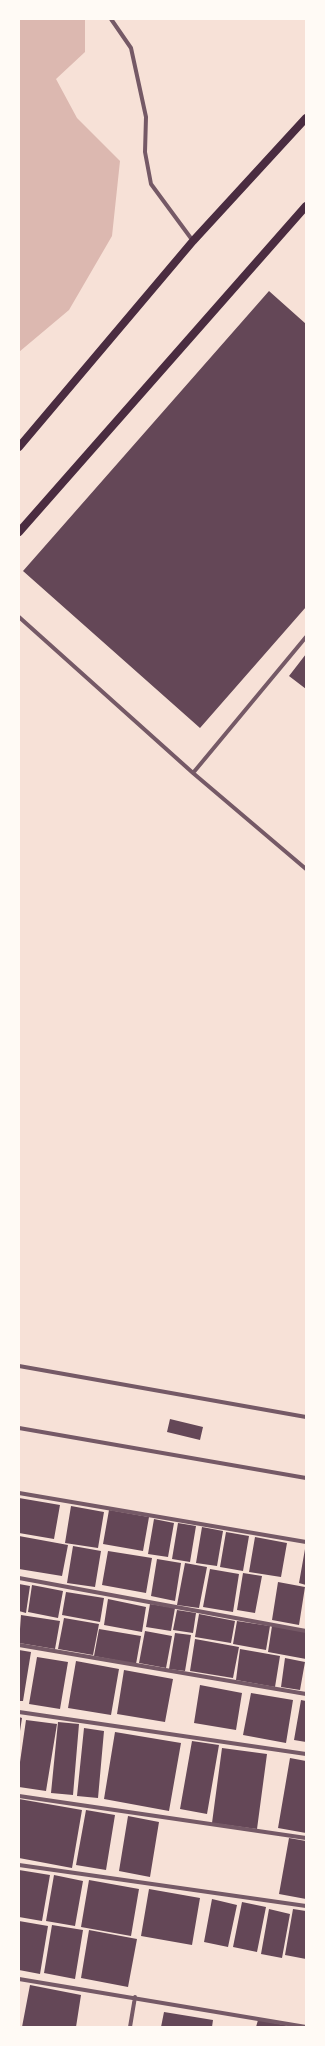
<!DOCTYPE html>
<html>
<head>
<meta charset="utf-8">
<style>
	body { margin:0 }
	#map { position:relative; width:325px; height:2046px; overflow:hidden; background:#f7e1d7; font-family:"IBM Plex Sans",sans-serif }
	canvas { display:block }
	.frame { position:absolute; inset:0; border:20px solid #fffaf5; pointer-events:none }
</style>
</head>
<body>
<div id="map">
<canvas width="325" height="2046"></canvas>
<div class="frame"></div>
</div>
<script>
const ctx = document.querySelector('canvas').getContext('2d');
ctx.lineJoin = 'round';
function fill(path, color) {
  ctx.fillStyle = color;
  ctx.fill(path, 'evenodd');
}
function toPath(rows) {
  const path = new Path2D();
  for (const r of rows) {
    path.moveTo(r[0], r[1]);
    for (let i = 2; i < r.length; i += 2) path.lineTo(r[i], r[i + 1]);
  }
  return path;
}
function trace(path, color, width, dash) {
  ctx.strokeStyle = color;
  ctx.lineWidth = width;
  ctx.lineCap = dash ? 'butt' : 'round';
  ctx.setLineDash(dash || []);
  ctx.stroke(path);
}
const water = toPath([
	[19,19,85,19,85,52,56,79,77,118,120,161,112,236,69,310,19,352]
]);
const building = toPath([
	[269,291,306,324,306,607,200,728,23,571],
	[306,654,306,689,289,676],
	[170,1419,203,1427,200,1440,167,1432],
	[19,1498,60,1505,54,1539,19,1533],
	[71,1506,104,1512,98,1548,65,1543],
	[109,1510,149,1517,143,1551,103,1544],
	[154,1519,174,1523,168,1557,148,1554],
	[178,1523,196,1526,190,1562,172,1559],
	[202,1527,223,1531,217,1566,196,1563],
	[226,1532,249,1536,243,1571,220,1567],
	[19,1536,68,1545,62,1576,19,1569],
	[255,1537,287,1543,281,1577,249,1572],
	[73,1546,101,1551,95,1587,67,1583],
	[305,1549,306,1549,306,1585,299,1583],
	[108,1551,152,1558,146,1593,102,1585],
	[157,1559,181,1563,175,1601,151,1596],
	[185,1563,207,1567,199,1608,177,1605],
	[210,1569,239,1574,233,1612,203,1607],
	[243,1573,262,1576,255,1613,237,1610],
	[278,1582,305,1587,299,1625,272,1620],
	[19,1584,30,1586,26,1613,19,1611],
	[32,1585,63,1591,58,1618,28,1612],
	[66,1592,104,1598,100,1622,62,1615],
	[108,1599,146,1607,142,1632,104,1625],
	[150,1604,175,1608,171,1631,146,1627],
	[177,1610,196,1613,193,1633,173,1630],
	[199,1614,235,1621,231,1643,195,1637],
	[21,1615,60,1621,55,1649,19,1643],
	[64,1618,99,1624,93,1655,58,1649],
	[237,1621,270,1626,266,1650,233,1644],
	[272,1626,306,1632,306,1659,268,1652],
	[99,1629,141,1636,136,1664,94,1656],
	[145,1631,172,1636,166,1668,139,1663],
	[175,1633,191,1635,185,1671,169,1669],
	[195,1639,239,1647,233,1678,190,1671],
	[240,1649,280,1656,275,1687,236,1680],
	[19,1650,31,1652,23,1701,19,1701],
	[37,1657,68,1662,60,1709,29,1704],
	[285,1658,305,1662,300,1690,281,1687],
	[76,1661,119,1669,111,1715,68,1708],
	[124,1670,173,1679,165,1722,117,1714],
	[200,1685,242,1693,236,1730,194,1723],
	[251,1693,293,1700,286,1743,243,1735],
	[301,1700,306,1701,306,1742,294,1740],
	[19,1717,22,1718,20,1731,19,1731],
	[26,1720,57,1724,46,1791,19,1787,19,1769],
	[58,1722,79,1724,73,1795,51,1793],
	[84,1728,104,1731,98,1798,77,1796],
	[115,1732,181,1743,169,1811,104,1799],
	[192,1741,219,1745,207,1814,180,1809],
	[222,1748,267,1754,257,1829,212,1823],
	[290,1758,306,1761,306,1833,278,1828],
	[19,1799,82,1810,72,1868,19,1858],
	[86,1810,115,1815,106,1870,76,1865],
	[128,1816,159,1822,150,1877,119,1871],
	[289,1838,306,1841,306,1899,279,1894],
	[19,1870,50,1875,42,1921,19,1917],
	[54,1875,83,1881,75,1926,46,1921],
	[89,1880,139,1889,131,1936,81,1927],
	[149,1889,200,1898,192,1945,141,1936],
	[212,1899,237,1905,228,1947,204,1942],
	[242,1902,266,1907,257,1952,233,1947],
	[269,1909,290,1914,282,1958,261,1954],
	[293,1909,306,1911,306,1959,285,1955],
	[19,1921,48,1926,40,1974,19,1970],
	[52,1925,83,1930,75,1979,44,1973],
	[89,1930,137,1939,128,1987,81,1978],
	[30,1985,81,1995,76,2027,22,2027],
	[164,2012,213,2020,212,2027,161,2027],
	[258,2020,295,2027,256,2027]
]);
const minor = toPath([
	[111,19,131,48,146,117,145,152,151,184,193,241],
	[19,617,193,773,306,869],
	[193,773,306,637],
	[19,1366,306,1417],
	[19,1428,306,1478],
	[19,1493,306,1542],
	[19,1578,306,1631],
	[19,1645,306,1694],
	[19,1712,306,1754],
	[19,1796,306,1838],
	[19,1865,306,1906],
	[19,1979,306,2027],
	[130,2027,135,1997]
]);
const secondary = toPath([
	[19,447,193,241,306,118],
	[19,532,306,206]
]);
fill(water, '#dcb8b0');
fill(building, '#644757');
trace(minor, '#755966', 4);
trace(secondary, '#4a2c40', 8);
</script>
</body>
</html>
